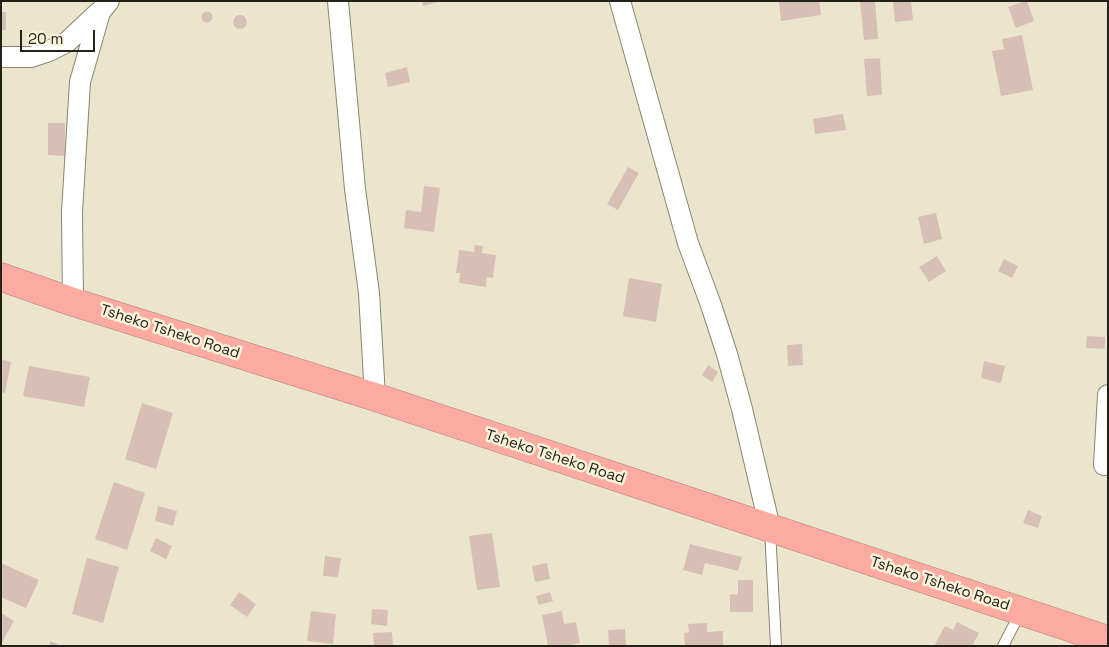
<!DOCTYPE html>
<html>
<head>
<meta charset="utf-8">
<style>
	body { margin:0 }
	#map { position:relative; width:1109px; height:647px; overflow:hidden; background:#ece5ce; font-family:"Space Grotesk",sans-serif }
	canvas { display:block }
	.frame { position:absolute; inset:0; border:2px solid #242119; pointer-events:none }
	.scale { position:absolute; left:20px; top:30px; width:75px; height:22px; box-sizing:border-box; border:2px solid #242119; border-top:0; padding-left:6px; font-size:15px; line-height:18px; white-space:nowrap; color:#242119; -webkit-text-stroke:4px #f9f3db; paint-order:stroke }
</style>
</head>
<body>
<div id="map">
<canvas width="1109" height="647"></canvas>
<div class="frame"></div>
<div class="scale">20 m</div>
</div>
<script>
const ctx = document.querySelector('canvas').getContext('2d');
ctx.lineJoin = 'round';
function fill(path, color) {
  ctx.fillStyle = color;
  ctx.fill(path, 'evenodd');
}
function toPath(rows) {
  const path = new Path2D();
  for (const r of rows) {
    if (r.length === 3) {
      path.moveTo(r[0] + r[2], r[1]);
      path.arc(r[0], r[1], r[2], 0, 2 * Math.PI);
      continue;
    }
    path.moveTo(r[0], r[1]);
    for (let i = 2; i < r.length; i += 2) path.lineTo(r[i], r[i + 1]);
  }
  return path;
}
function trace(path, color, width, dash) {
  ctx.strokeStyle = color;
  ctx.lineWidth = width;
  ctx.lineCap = dash ? 'butt' : 'round';
  ctx.setLineDash(dash || []);
  ctx.stroke(path);
}
function label(font, color, halo, rows, align = 'center') {
  ctx.font = font + ' "Space Grotesk",sans-serif';
  ctx.lineWidth = 5;
  ctx.setLineDash([]);
  ctx.textBaseline = 'middle';
  ctx.strokeStyle = halo;
  ctx.fillStyle = color;
  for (const [text, x, y, turn = 0] of rows) {
    ctx.save();
    ctx.translate(x, y);
    ctx.rotate((+turn || 0) * Math.PI / 180);
    ctx.textAlign = isNaN(turn) ? turn : align;
    if (halo) ctx.strokeText(text, 0, 0);
    ctx.fillText(text, 0, 0);
    ctx.restore();
  }
}
const building = toPath([
	[422,1,438,1,438,2,423,6],
	[788,1,819,1,821,15,781,21,779,2],
	[860,1,875,1,878,39,864,40],
	[893,1,911,1,913,20,895,22],
	[1025,1,1027,1,1034,21,1016,28,1008,7],
	[207,17,5.5],
	[1,12,6,12,6,30,1,30],
	[240,22,7],
	[1022,35,1033,90,1001,96,992,51,1004,49,1002,39],
	[880,58,882,95,867,96,864,59],
	[407,67,410,82,388,87,385,73],
	[843,114,846,130,815,134,813,119],
	[48,123,65,123,65,156,48,155],
	[628,167,639,173,618,210,607,204],
	[424,186,440,188,434,232,404,228,406,210,421,212],
	[936,213,942,239,924,244,918,217],
	[475,245,483,246,482,253,496,255,493,278,487,277,486,287,459,283,460,273,456,273,459,250,474,252],
	[937,256,946,271,929,282,919,267],
	[1004,259,1018,266,1012,278,998,271],
	[629,278,662,284,656,322,623,316],
	[1087,336,1105,337,1105,349,1086,348],
	[802,344,803,365,788,366,787,345],
	[1,359,11,362,5,393,1,392],
	[984,361,1005,366,1001,383,981,378],
	[708,365,718,372,712,382,702,375],
	[29,366,90,377,84,407,23,396],
	[142,403,173,413,156,469,125,459],
	[114,482,145,493,127,550,95,539],
	[158,506,177,511,173,526,155,521],
	[1028,510,1042,516,1038,528,1023,523],
	[492,533,500,587,477,590,469,536],
	[156,538,172,546,166,559,150,551],
	[690,544,742,557,738,571,705,563,702,575,683,570],
	[325,556,341,558,338,577,323,576],
	[87,558,119,567,103,623,72,614],
	[1,563,39,580,26,608,1,597],
	[547,563,550,579,535,582,532,566],
	[738,580,753,580,753,612,730,612,730,594,738,595],
	[239,592,256,604,247,617,230,605],
	[550,592,553,601,539,605,536,596],
	[372,609,388,610,387,626,371,624],
	[311,611,336,614,333,644,307,641],
	[562,611,564,624,576,622,580,643,564,646,548,646,542,615],
	[1,613,14,621,1,644],
	[957,622,979,633,972,646,938,646,935,644,945,626,953,630],
	[707,623,707,632,723,631,723,646,685,646,684,633,689,632,688,624],
	[625,629,626,646,609,646,608,630],
	[392,632,393,646,374,646,373,633],
	[50,641,62,646,49,646]
]);
const lane = toPath([
	[770,529,776,646],
	[1003,646,1021,611]
]);
const street = toPath([
	[338,1,355,189,369,293,375,397],
	[620,1,688,243,711,305,727,354,742,409,770,528],
	[1,57,31,57,49,51,67,42,99,12],
	[73,302,72,212,80,82,100,12,109,1],
	[1104,465,1108,395]
]);
const highway = toPath([
	[1,277,73,302,375,397,1108,640]
]);
const streetNames = [
	["Tsheko Tsheko Road",170,332,18],
	["Tsheko Tsheko Road",555,457,18],
	["Tsheko Tsheko Road",940,584,18]
];
fill(building, '#d8bfb5');
trace(lane, '#8b8570', 12);
trace(street, '#8b8570', 22);
trace(highway, '#b17b71', 29);
trace(lane, '#fff', 10);
trace(street, '#fff', 20);
trace(highway, '#fdaba0', 28);
label('15px', '#242119', '#f9f3db', streetNames);
</script>
</body>
</html>
